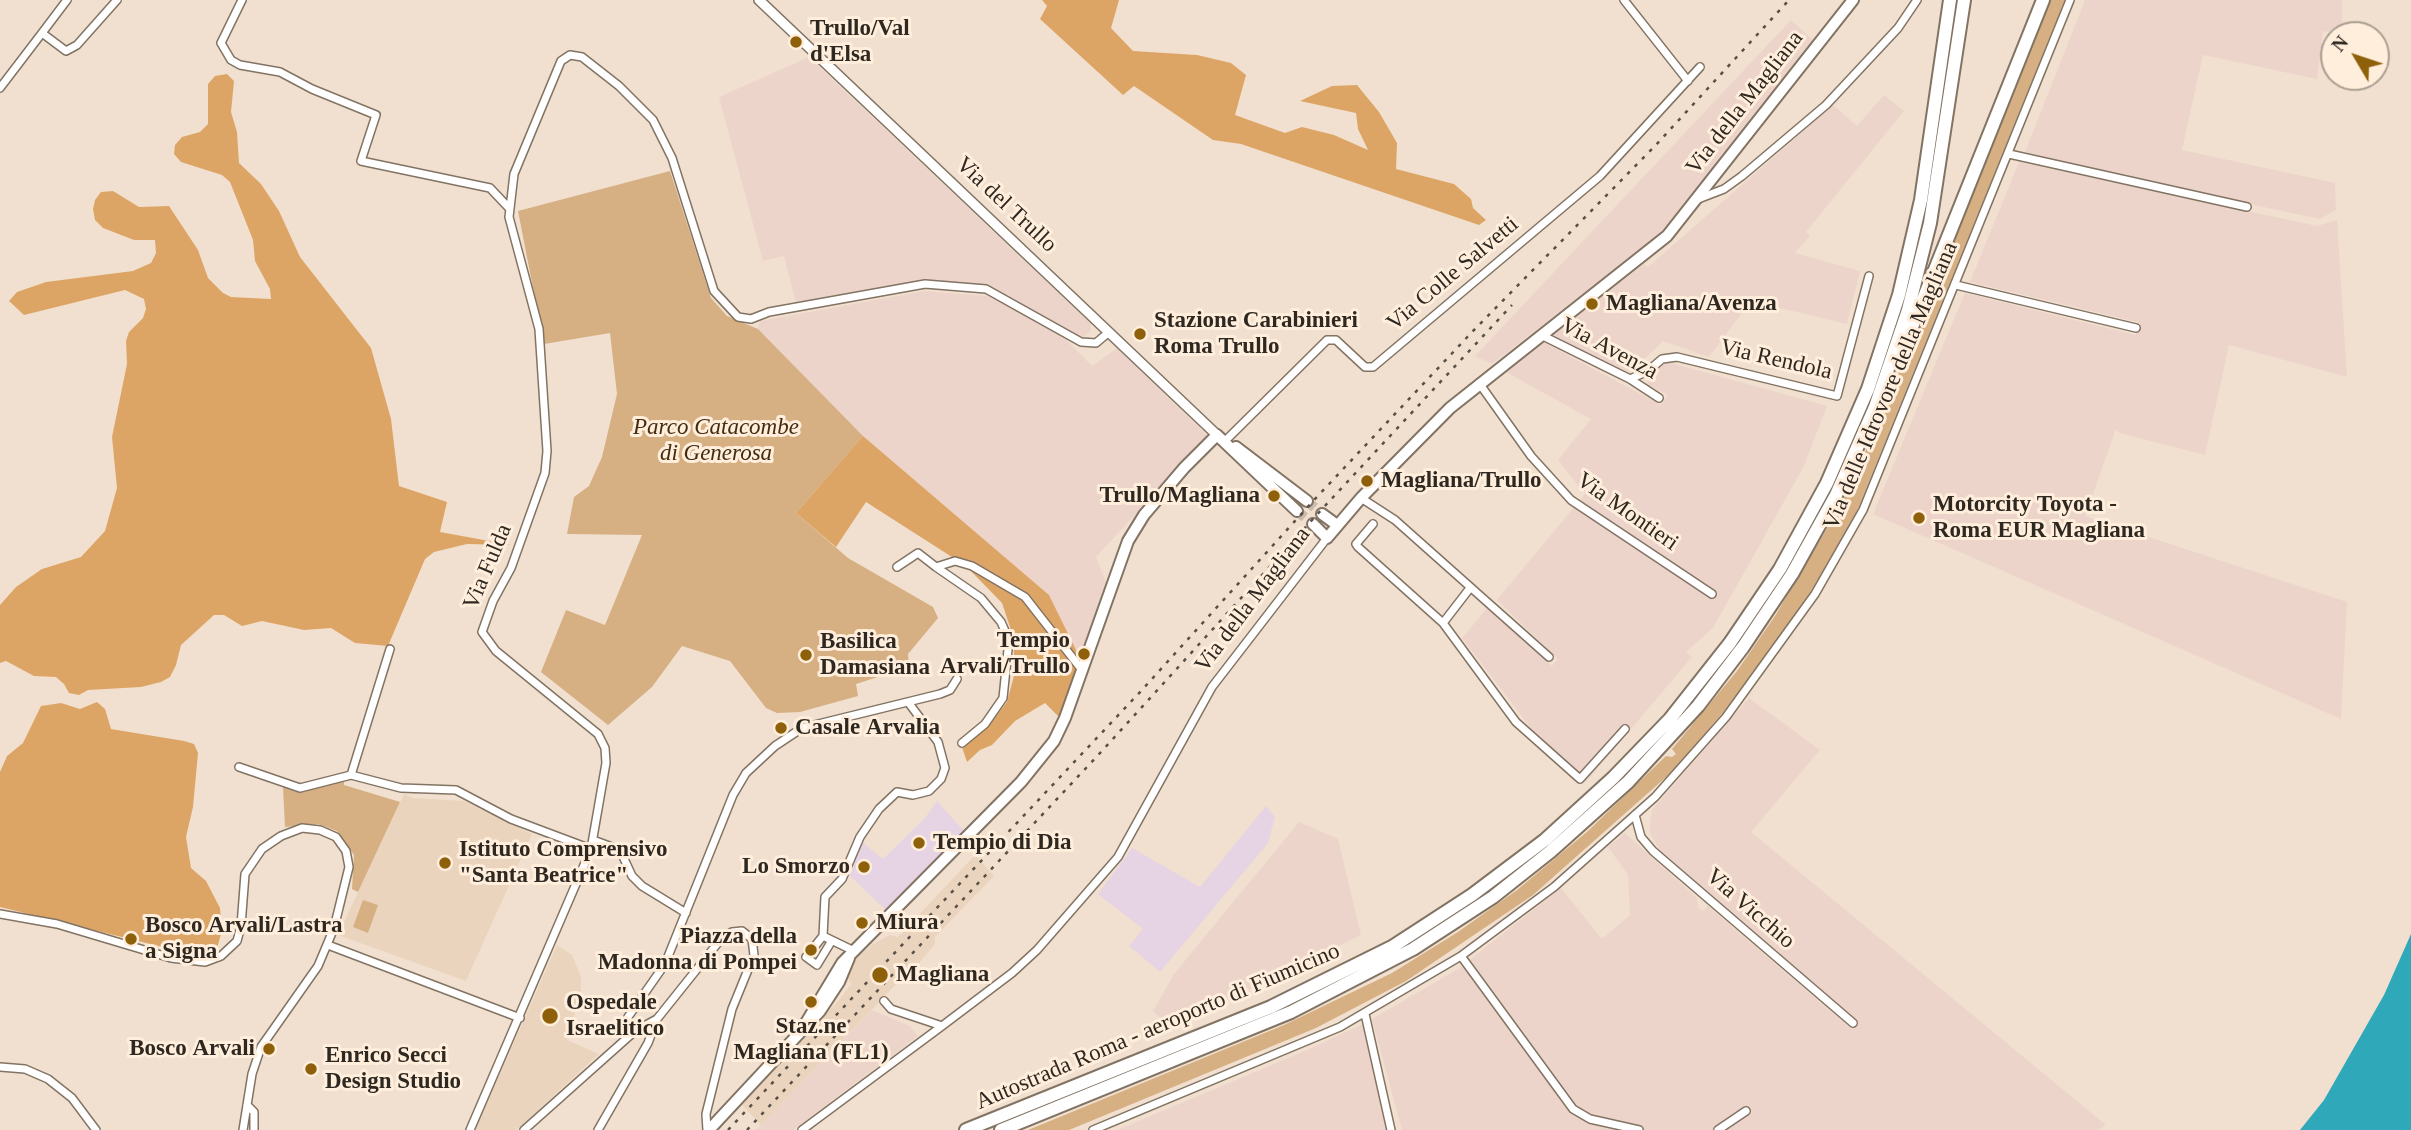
<!DOCTYPE html>
<html>
<head>
<meta charset="utf-8">
<style>
	body { margin:0 }
	#map { position:relative; width:2411px; height:1130px; overflow:hidden; background:#f1e0cf; font-family:Georgia,serif }
	canvas { display:block }
	.north { position:absolute; left:2320px; top:21px; width:70px; height:70px; box-sizing:border-box; background:#ffeedc; border:2px solid #ab9f91; border-radius:50%; rotate:309deg; font-size:19px; font-weight:700; line-height:28px; text-align:center; color:#2e2821 }
	.north::after { content:''; display:block; margin:auto; width:24px; height:32px; background:#8f600a; clip-path:polygon(50% 0,100% 100%,50% 72%,0 100%) }
</style>
</head>
<body>
<div id="map">
<canvas width="2411" height="1130"></canvas>
<div class="north">N</div>
</div>
<script>
const ctx = document.querySelector('canvas').getContext('2d');
ctx.lineJoin = 'round';
function fill(path, color) {
  ctx.fillStyle = color;
  ctx.fill(path, 'evenodd');
}
function toPath(rows) {
  const path = new Path2D();
  for (const r of rows) {
    path.moveTo(r[0], r[1]);
    for (let i = 2; i < r.length; i += 2) path.lineTo(r[i], r[i + 1]);
  }
  return path;
}
function trace(path, color, width, dash) {
  ctx.strokeStyle = color;
  ctx.lineWidth = width;
  ctx.lineCap = dash ? 'butt' : 'round';
  ctx.setLineDash(dash || []);
  ctx.stroke(path);
}
function label(font, color, halo, rows, align = 'center') {
  ctx.font = font + ' Georgia,serif';
  ctx.lineWidth = 6;
  ctx.setLineDash([]);
  ctx.textBaseline = 'middle';
  ctx.strokeStyle = halo;
  ctx.fillStyle = color;
  for (const [text, x, y, turn = 0] of rows) {
    ctx.save();
    ctx.translate(x, y);
    ctx.rotate((+turn || 0) * Math.PI / 180);
    ctx.textAlign = isNaN(turn) ? turn : align;
    if (halo) ctx.strokeText(text, 0, 0);
    ctx.fillText(text, 0, 0);
    ctx.restore();
  }
}
const commercial = toPath([
	[937,801,965,832,886,910,849,875,862,842,883,859,925,818],
	[1266,806,1275,817,1268,843,1160,972,1129,946,1143,929,1098,894,1132,848,1200,887]
]);
const industrial = toPath([
	[2085,0,2342,0,2342,34,2323,31,2317,79,2203,55,2182,150,2335,183,2336,210,2320,219,2156,184,2025,152],
	[1791,20,1814,41,1659,235,1492,364,1475,356],
	[809,57,1091,324,1091,330,1082,339,986,286,924,281,796,303,784,256,763,261,719,97],
	[1884,95,1904,111,1806,232,1810,236,1795,253,1860,271,1847,324,1751,301,1709,357,1663,341,1634,369,1628,371,1551,337,1644,264,1648,267,1833,105,1857,126],
	[2019,162,2317,226,2337,220,2347,377,2229,345,2205,455,2120,433,2116,429,2085,516,2347,602,2341,719,1873,514,1965,293,2136,335,2137,322,1970,282],
	[925,291,987,296,1057,331,1092,366,1117,348,1208,436,1096,557,1106,582,1080,658,1049,595,863,436,758,329,760,321],
	[1543,342,1661,405,1668,395,1646,384,1664,361,1827,406,1804,466,1713,628,1686,652,1692,657,1586,782,1533,731,1462,638,1487,608,1552,666,1558,659,1497,600,1585,494,1558,460,1591,419,1506,372],
	[1749,698,1820,750,1751,832,2106,1125,2097,1130,1402,1130,1372,1019,1458,969,1561,888,1602,939,1630,915,1628,875,1608,847,1625,833,1697,898,1698,907,1703,911,1708,906,1851,1029,1858,1022,1662,855,1649,831,1652,810],
	[1299,822,1338,839,1361,935,1170,1027,1153,1011,1174,974],
	[872,1010,910,1026,918,1036,793,1130,756,1130],
	[1363,1024,1386,1130,1117,1130,1307,1050]
]);
const built = toPath([
	[404,794,413,798,464,801,532,834,466,981,338,935],
	[975,855,994,876,935,937,935,944,909,975,905,975,761,1125,742,1105,839,1000,851,984,846,974,854,960,873,944,890,935,898,937],
	[557,945,572,955,581,977,581,992,567,1040,599,1054,516,1130,475,1130]
]);
const green = toPath([
	[2047,0,2065,0,1857,511,1825,570,1789,624,1726,709,1674,770,1533,895,1406,981,1316,1028,1069,1130,1028,1130,1284,1025,1392,973,1458,932,1517,890,1588,831,1666,756,1672,757,1676,754,1672,749,1737,671,1775,616,1838,510,1879,422],
	[670,171,711,298,727,316,758,329,863,436,796,513,848,558,933,607,938,618,908,654,909,667,856,684,858,696,800,712,777,713,766,708,730,661,682,646,652,687,608,725,541,672,566,610,605,625,642,535,567,534,574,497,589,486,602,457,617,394,610,333,544,344,518,211],
	[335,782,344,782,344,785,400,802,358,892,352,889,354,855,337,831,318,824,285,827,283,787,297,792,307,791],
	[363,900,378,905,368,933,353,927]
]);
const forest = toPath([
	[1042,0,1119,0,1111,28,1133,51,1197,55,1231,63,1246,75,1235,115,1285,133,1302,127,1334,135,1368,150,1358,129,1356,113,1300,101,1332,86,1357,85,1379,112,1397,143,1396,169,1454,184,1471,199,1473,208,1486,220,1479,225,1241,144,1213,140,1134,86,1123,95,1040,19,1047,6],
	[227,74,234,81,231,112,237,132,239,163,261,184,279,211,300,257,371,348,391,419,399,486,447,502,440,532,511,545,467,544,434,552,425,559,388,646,355,643,331,628,304,630,262,621,242,626,224,615,214,615,181,645,176,665,170,677,161,682,141,687,88,690,79,695,69,693,64,684,56,677,34,676,6,661,0,663,0,605,16,587,42,569,81,557,105,531,117,488,112,437,127,364,126,341,129,332,143,318,146,309,144,299,125,290,24,315,9,301,17,292,46,282,133,271,151,263,156,253,155,240,134,240,103,228,95,220,93,209,95,200,101,192,113,191,139,207,169,206,198,250,208,278,223,293,231,297,271,299,270,289,255,261,253,240,230,182,222,175,181,162,174,154,175,145,182,137,200,132,208,124,208,84,215,76],
	[863,436,1049,595,1080,658,1061,719,1045,703,1015,721,992,745,980,750,967,762,962,747,994,719,1007,702,1015,672,1013,636,1002,603,966,566,866,502,836,547,796,513],
	[97,702,105,709,111,729,184,741,194,744,198,753,193,807,186,837,191,868,206,881,220,908,222,930,217,949,208,955,195,955,0,907,0,772,7,756,23,743,41,706,61,703,80,709]
]);
const water = toPath([
	[2411,934,2411,1130,2300,1130,2324,1100,2384,995]
]);
const secondaryTunnel = toPath([
	[1307,501,1322,514],
	[1297,511,1313,524]
]);
const minor = toPath([
	[67,0,42,33,66,51,77,45,117,0],
	[242,0,221,43,231,60,240,65,280,72,312,89,376,115,361,161,490,188,509,208],
	[1624,0,1688,81],
	[0,88,42,33],
	[2009,154,2247,207],
	[1698,199,1724,189,1742,176,1826,105,1898,28,1917,0],
	[1956,285,2136,328],
	[1541,335,1630,379,1659,398],
	[1630,379,1648,371,1662,359,1677,357,1837,396,1869,276],
	[1479,383,1531,456,1571,500,1712,594],
	[1224,442,1327,340,1336,340,1365,367,1373,367,1600,176,1700,67],
	[1361,498,1395,520,1549,657],
	[1373,524,1356,544,1358,547,1443,623],
	[897,567,918,553,936,567],
	[1470,588,1443,623,1516,722,1580,779,1625,729],
	[962,743,985,724,1003,698,1009,640,1001,622,981,598,936,567,955,561,972,566,1025,597,1082,670],
	[239,767,300,788,351,775,401,788,456,790,511,819,591,849],
	[351,775,390,649],
	[1635,815,1641,837,1653,851,1853,1023],
	[593,840,620,850,632,876,642,886,686,913],
	[0,914,57,924,171,958,205,962,221,956,237,941,241,926,245,874,262,849,281,836,302,828,320,830,336,837,346,851,349,867,334,928,318,966,261,1047,252,1074,243,1130],
	[823,936,825,897,842,879,860,837,879,809,897,792,913,795,929,791,941,779,945,768,938,742,908,702],
	[831,942,817,965,806,957,823,936,854,951],
	[328,945,520,1018],
	[1461,956,1573,1109,1590,1119,1639,1130],
	[884,1001,891,1009,942,1026,1012,973,1037,950,1118,857,1212,687,1327,538],
	[1365,1014,1391,1130],
	[635,1031,627,1028,628,1017,665,964,733,795,746,773,775,746,802,728,940,694,950,690,957,679],
	[0,1067,25,1069,48,1079,72,1098,96,1130],
	[247,1105,254,1112,254,1130],
	[470,1130,591,849,606,763,605,748,598,734,496,651,482,632,493,601,511,568,545,473,547,451,539,329,509,217,514,174,561,61,570,55,582,57,619,86,653,120,672,158,714,291,738,317,751,319,769,312,925,284,986,289,1081,342,1096,343,1109,332],
	[524,1130,635,1031,657,1019],
	[598,1130,648,1043,657,1019,721,939,732,932,742,931,752,939,754,955,732,1009,706,1114,707,1130],
	[802,1130,942,1026],
	[1093,1130,1340,1027,1461,956,1554,887,1655,797,1726,717,1815,594,1863,510,2070,0],
	[1718,1130,1746,1111]
]);
const tertiary = toPath([
	[759,0,1217,435]
]);
const secondary = toPath([
	[1236,447,1307,501],
	[1322,514,1337,525],
	[1313,524,1327,538,1361,498,1450,408,1667,236,1853,0],
	[804,1026,842,963,1021,782,1054,741,1065,718,1128,541,1144,515,1184,468,1217,435,1297,511],
	[709,1130,820,1011,839,982,849,958]
]);
const motorway = toPath([
	[1908,337,2043,0],
	[966,1130,1271,1007,1392,947,1472,895,1545,840,1613,778,1670,719,1730,643,1780,569,1827,483,1868,389,1899,295,1921,200,1950,0],
	[1001,1130,1291,1012,1413,949,1493,897,1551,851,1628,782,1698,706,1743,647,1792,574,1836,495,1875,407,1908,310,1930,223,1964,0]
]);
const rail = toPath([
	[728,1130,1141,691,1314,500,1473,331,1655,146,1789,0],
	[747,1130,1101,752,1323,508,1512,305]
]);
const markers = [
	[796,42,7,"#8f600a"],
	[1592,304,7,"#8f600a"],
	[1140,334,7,"#8f600a"],
	[1367,481,7,"#8f600a"],
	[1274,496,7,"#8f600a"],
	[1919,518,7,"#8f600a"],
	[1084,654,7,"#8f600a"],
	[806,655,7,"#8f600a"],
	[781,728,7,"#8f600a"],
	[919,843,7,"#8f600a"],
	[445,863,7,"#8f600a"],
	[864,867,7,"#8f600a"],
	[862,923,7,"#8f600a"],
	[131,939,7,"#8f600a"],
	[811,950,7,"#8f600a"],
	[880,975,9,"#8f600a"],
	[811,1002,7,"#8f600a"],
	[550,1016,9,"#8f600a"],
	[269,1049,7,"#8f600a"],
	[311,1069,7,"#8f600a"]
];
const poiNames = [
	["Trullo/Val",810,29],
	["d'Elsa",810,55],
	["Magliana/Avenza",1606,304],
	["Stazione Carabinieri",1154,321],
	["Roma Trullo",1154,347],
	["Magliana/Trullo",1381,481],
	["Trullo/Magliana",1260,496,"right"],
	["Motorcity Toyota -",1933,505],
	["Roma EUR Magliana",1933,531],
	["Tempio",1070,641,"right"],
	["Arvali/Trullo",1070,667,"right"],
	["Basilica",820,642],
	["Damasiana",820,668],
	["Casale Arvalia",795,728],
	["Tempio di Dia",933,843],
	["Istituto Comprensivo",459,850],
	["\"Santa Beatrice\"",459,876],
	["Lo Smorzo",850,867,"right"],
	["Miura",876,923],
	["Bosco Arvali/Lastra",145,926],
	["a Signa",145,952],
	["Piazza della",797,937,"right"],
	["Madonna di Pompei",797,963,"right"],
	["Magliana",896,975],
	["Ospedale",566,1003],
	["Israelitico",566,1029],
	["Staz.ne",811,1027,"center"],
	["Magliana (FL1)",811,1053,"center"],
	["Bosco Arvali",255,1049,"right"],
	["Enrico Secci",325,1056],
	["Design Studio",325,1082]
];
const streetNames = [
	["Via della Magliana",1745,103,-52],
	["Via del Trullo",1006,205,43],
	["Via Colle Salvetti",1453,274,-40],
	["Via Avenza",1609,349,28],
	["Via Rendola",1776,360,13],
	["Via delle Idrovore della Magliana",1891,386,-67],
	["Via Montieri",1627,512,35],
	["Via Fulda",488,567,-67],
	["Via della Magliana",1253,600,-53],
	["Via Vicchio",1750,909,41],
	["Autostrada Roma - aeroporto di Fiumicino",1158,1027,-23]
];
const parkNames = [
	["Parco Catacombe",716,428],
	["di Generosa",716,454]
];
fill(commercial, '#e6d3e3');
fill(industrial, '#ecd4ca');
fill(built, '#ebd4bd');
fill(green, '#d6af83');
fill(forest, '#dda565');
fill(water, '#2fa8ba');
trace(secondaryTunnel, '#cabbac', 10, [10, 5]);
trace(minor, '#827363', 10);
trace(tertiary, '#827363', 12);
trace(secondary, '#827363', 14);
trace(motorway, '#827363', 16);
trace(minor, '#fff', 7);
trace(tertiary, '#fff', 9);
trace(secondary, '#fff', 10);
trace(motorway, '#fff', 12);
trace(rail, '#584f46', 2.5, [3.5, 7]);
for (const [x, y, r, color] of markers) {
  const dot = new Path2D();
  dot.arc(x, y, r, 0, 2 * Math.PI);
  ctx.fillStyle = color;
  ctx.fill(dot);
  trace(dot, '#ffeedc', 2.5);
}
label('bold 23px', '#2e2821', '#ffeedc', poiNames, 'left');
label('23px', '#2e2821', '#ffeedc', streetNames);
label('italic 23px', '#442c10', '#ffeedc', parkNames);
</script>
</body>
</html>
